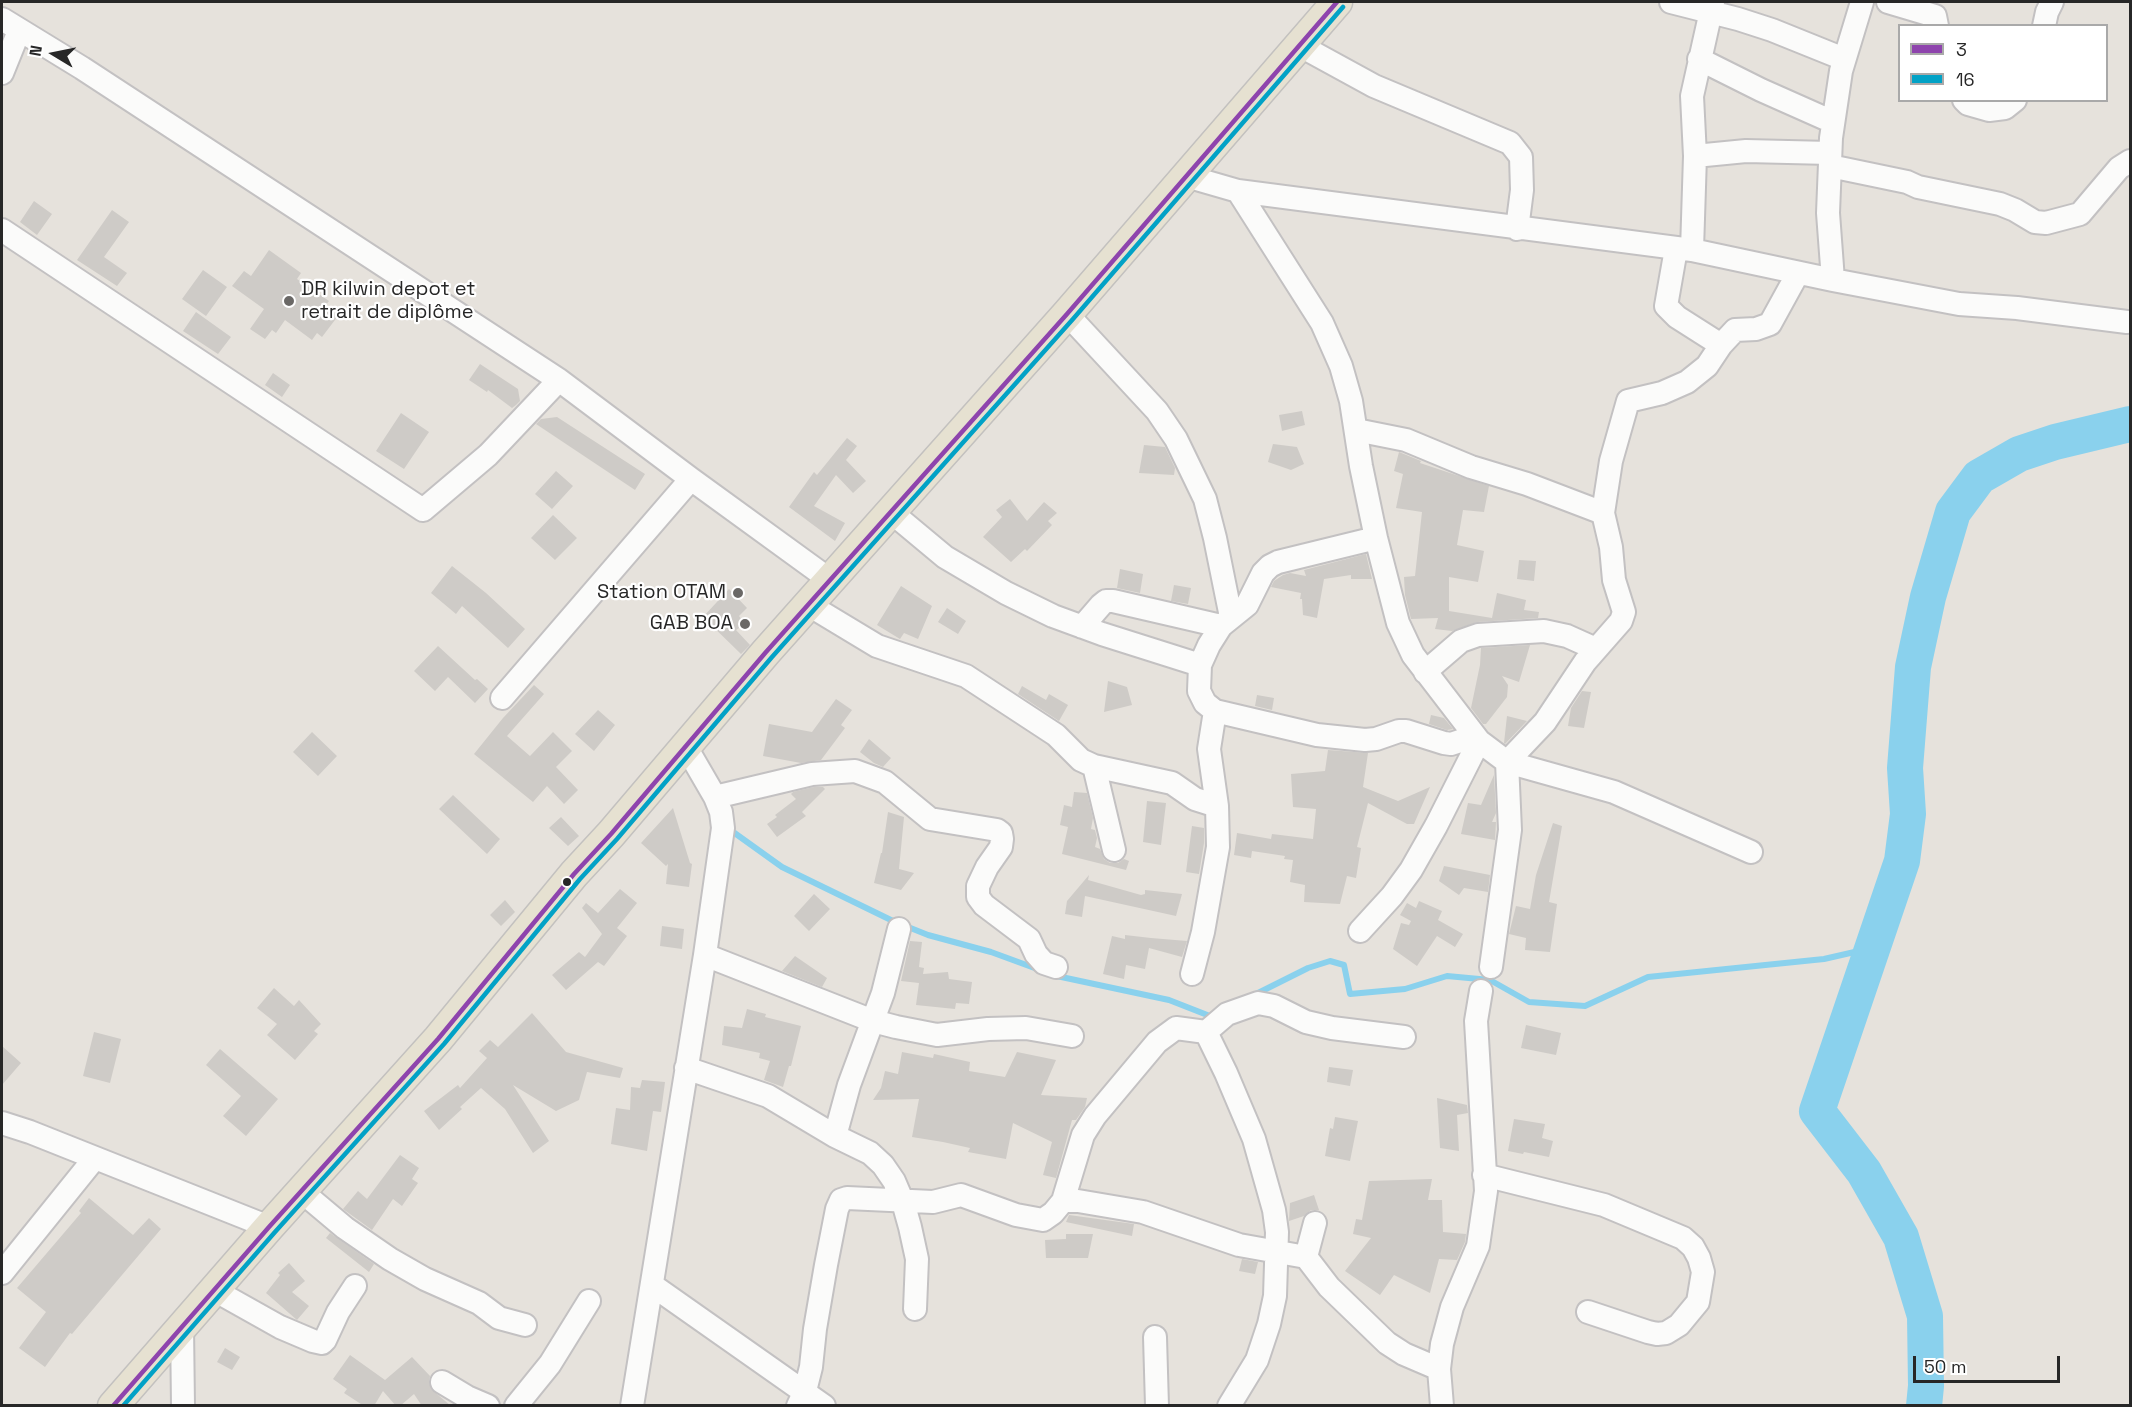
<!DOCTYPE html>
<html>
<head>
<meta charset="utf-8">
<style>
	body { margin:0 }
	#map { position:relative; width:2132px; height:1407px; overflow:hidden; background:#e6e2dc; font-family:"Space Grotesk",sans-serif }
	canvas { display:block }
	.frame { position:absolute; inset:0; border:3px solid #272727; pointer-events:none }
	.legend { position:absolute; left:1898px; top:24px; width:210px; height:78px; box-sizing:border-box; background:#fff; border:2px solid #a9a9a9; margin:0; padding:8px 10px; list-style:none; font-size:18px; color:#272727 }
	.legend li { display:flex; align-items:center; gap:12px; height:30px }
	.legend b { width:30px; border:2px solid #a9a9a9 }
	.north { position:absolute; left:24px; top:24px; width:60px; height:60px; -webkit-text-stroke:4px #fff; paint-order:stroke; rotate:280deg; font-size:16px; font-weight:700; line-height:24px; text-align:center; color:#272727 }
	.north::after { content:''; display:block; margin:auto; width:21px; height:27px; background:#272727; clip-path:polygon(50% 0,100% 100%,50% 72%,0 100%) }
	.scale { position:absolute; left:1913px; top:1356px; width:147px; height:27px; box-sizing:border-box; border:3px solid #272727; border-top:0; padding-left:8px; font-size:18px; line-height:21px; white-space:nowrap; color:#272727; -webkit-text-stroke:4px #fff; paint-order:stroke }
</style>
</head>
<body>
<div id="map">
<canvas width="2132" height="1407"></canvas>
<div class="frame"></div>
<ul class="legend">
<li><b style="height:8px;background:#8e44ad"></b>3</li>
<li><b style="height:8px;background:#02a2c6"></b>16</li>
</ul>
<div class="north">N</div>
<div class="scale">50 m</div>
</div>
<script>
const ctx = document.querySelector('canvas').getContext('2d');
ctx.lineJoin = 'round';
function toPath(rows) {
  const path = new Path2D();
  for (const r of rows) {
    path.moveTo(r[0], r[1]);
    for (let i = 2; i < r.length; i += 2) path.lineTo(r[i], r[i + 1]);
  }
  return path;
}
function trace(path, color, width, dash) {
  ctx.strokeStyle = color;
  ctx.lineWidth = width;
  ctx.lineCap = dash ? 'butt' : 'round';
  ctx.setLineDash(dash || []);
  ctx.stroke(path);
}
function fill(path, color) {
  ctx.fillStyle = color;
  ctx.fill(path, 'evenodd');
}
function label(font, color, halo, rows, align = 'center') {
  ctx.font = font + ' "Space Grotesk",sans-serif';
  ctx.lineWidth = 4.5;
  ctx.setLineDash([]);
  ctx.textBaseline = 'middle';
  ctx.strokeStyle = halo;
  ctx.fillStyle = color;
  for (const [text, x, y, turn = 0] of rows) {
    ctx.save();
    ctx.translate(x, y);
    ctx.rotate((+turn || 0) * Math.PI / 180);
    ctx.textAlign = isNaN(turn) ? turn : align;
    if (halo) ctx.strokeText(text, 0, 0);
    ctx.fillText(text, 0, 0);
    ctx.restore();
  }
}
const stream = toPath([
	[729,829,782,867,893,921,928,935,991,952,1040,970],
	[1052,975,1169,1000,1215,1018],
	[1252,996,1308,968,1330,961,1344,965,1350,994,1405,989,1447,976,1490,980,1529,1002,1585,1006,1648,977,1824,959,1872,948]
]);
const river = toPath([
	[1924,1406,1926,1386,1925,1316,1901,1237,1864,1172,1817,1111,1902,861,1908,814,1905,768,1913,667,1928,597,1953,512,1979,477,2019,454,2055,442,2130,424]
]);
const building = toPath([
	[34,201,52,214,37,235,20,222],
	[112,210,129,222,104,257,127,273,117,286,77,260],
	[269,250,301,273,297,279,329,301,325,306,338,316,322,337,317,333,312,340,285,320,276,333,272,330,265,339,250,329,264,309,232,286,244,271,251,276],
	[203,270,227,287,206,316,182,299],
	[196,312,231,337,218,354,183,331],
	[480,364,518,389,520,401,516,405,512,408,488,390,487,392,469,380],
	[273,373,290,385,282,397,265,385],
	[1302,411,1305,425,1282,431,1279,415],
	[401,413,429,432,404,469,376,451],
	[557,417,645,474,635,490,536,424,541,419],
	[847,438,857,446,846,460,866,481,853,493,836,475,814,506,845,523,835,541,789,507,814,472,817,475],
	[1273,444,1297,447,1304,464,1291,470,1268,462],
	[1144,445,1165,447,1175,468,1174,475,1139,473],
	[1399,452,1421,461,1420,463,1489,486,1484,512,1463,510,1457,545,1484,551,1478,582,1449,577,1449,611,1492,618,1497,593,1526,600,1524,610,1539,612,1538,618,1477,622,1452,631,1435,629,1438,618,1411,619,1405,595,1404,577,1415,576,1422,512,1396,508,1403,474,1394,471],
	[556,471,573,486,552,509,535,494],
	[1010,499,1027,521,1044,502,1057,513,1048,521,1052,525,1027,551,1025,549,1011,562,983,537,1002,517,996,510],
	[553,515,577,538,555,560,531,538],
	[1366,554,1372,579,1351,579,1351,575,1324,579,1317,618,1303,615,1302,599,1300,599,1301,593,1271,587,1274,581,1283,575,1290,573,1306,576,1304,570],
	[1519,560,1536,561,1534,581,1517,579],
	[452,566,486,593,525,629,508,648,462,606,456,614,431,593],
	[1120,569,1143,574,1140,593,1117,588],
	[1174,585,1191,588,1188,604,1171,601],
	[901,586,932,606,918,639,904,633,900,639,877,625],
	[729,589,747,608,739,616,745,624,736,630,750,645,741,654,703,617],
	[947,608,966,621,958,634,938,622],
	[1530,645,1519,682,1502,676,1508,685,1507,697,1486,724,1483,724,1471,708,1480,665,1481,648],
	[438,646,475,680,477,679,488,689,475,703,448,677,435,691,414,671],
	[1108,681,1127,687,1132,705,1104,712],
	[534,685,544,694,507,736,530,756,553,732,572,751,556,767,578,790,564,804,547,786,533,802,474,754,503,718],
	[1022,686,1046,700,1049,694,1068,705,1059,721,1018,694],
	[1582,691,1591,692,1584,728,1568,726,1571,708],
	[1257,695,1274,698,1272,710,1255,706],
	[836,699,852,710,841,725,845,728,821,760,801,763,763,756,769,724,812,732],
	[598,710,615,725,594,751,575,734],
	[1431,715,1444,718,1453,729,1447,730,1429,724],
	[1507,716,1527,721,1505,744,1504,743],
	[312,732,337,756,318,776,293,752],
	[869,739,891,758,883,767,874,763,860,752],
	[1328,750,1368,753,1363,787,1398,801,1430,787,1414,824,1407,824,1368,803,1357,847,1361,848,1356,878,1347,876,1340,904,1304,902,1305,885,1290,882,1293,860,1284,859,1285,856,1252,851,1251,858,1234,855,1237,833,1271,839,1272,834,1313,839,1316,809,1293,807,1291,774,1325,771],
	[1494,775,1496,813,1492,822,1496,822,1495,840,1461,834,1468,803,1481,805],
	[814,787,823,787,825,789,802,812,806,816,777,837,767,824,777,817,775,815,796,799,791,794,793,792],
	[1074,792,1087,793,1093,818,1091,829,1095,830,1097,838,1095,847,1100,849,1104,859,1110,863,1118,863,1124,859,1129,861,1126,870,1062,854,1068,827,1060,825,1064,805,1072,807],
	[453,795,500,839,487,854,439,809],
	[1147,801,1166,803,1161,845,1143,842],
	[673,808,690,863,692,864,689,887,666,884,668,864,666,866,641,843],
	[888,812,904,817,899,869,914,873,901,890,874,883,881,853,882,853],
	[561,817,579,836,568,846,549,828],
	[1553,823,1562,826,1549,902,1557,904,1550,952,1525,950,1526,938,1509,934,1516,906,1530,909,1536,875],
	[1192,826,1204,828,1204,843,1199,874,1186,872],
	[1444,866,1490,875,1488,892,1464,888,1459,895,1439,881],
	[1089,875,1088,880,1141,895,1145,894,1145,890,1182,894,1176,916,1085,896,1082,917,1065,914,1067,901],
	[620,889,637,903,617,928,627,936,604,966,598,962,566,990,552,975,579,952,585,957,602,934,582,908,586,903,598,913],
	[814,894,830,909,809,931,794,916],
	[505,900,515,912,501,926,490,915],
	[1419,901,1442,911,1438,920,1463,934,1455,947,1437,936,1417,966,1393,949,1401,923,1409,925,1411,921,1400,915,1407,903,1416,908],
	[662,926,684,929,682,949,660,946],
	[1125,935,1151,938,1187,941,1182,957,1149,948,1145,969,1126,965,1124,979,1103,974,1112,936,1125,939],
	[910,941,922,942,919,967,924,968,923,974,948,972,949,979,972,982,969,1004,956,1003,955,1009,916,1005,919,983,901,981],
	[795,956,827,978,822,987,782,971],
	[274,988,294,1006,299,1000,321,1024,314,1031,318,1034,295,1060,267,1035,277,1024,257,1008],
	[747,1009,766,1014,765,1017,801,1026,791,1066,789,1066,783,1087,764,1080,770,1061,759,1058,760,1053,722,1045,724,1026,742,1028],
	[532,1013,566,1052,623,1068,620,1078,587,1072,579,1100,556,1111,513,1085,549,1141,533,1153,505,1109,481,1088,460,1107,462,1109,439,1130,424,1111,458,1085,460,1088,487,1058,479,1051,490,1040,498,1047],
	[1526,1025,1561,1033,1556,1055,1521,1048],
	[94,1032,121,1039,110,1083,83,1076],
	[2,1046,21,1063,2,1085],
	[220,1049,278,1099,246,1136,223,1116,241,1096,206,1065],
	[902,1052,933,1058,934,1054,970,1062,969,1071,1005,1077,1017,1052,1056,1060,1041,1095,1087,1098,1085,1107,1076,1120,1072,1120,1056,1178,1043,1175,1052,1142,1013,1123,1006,1159,968,1152,970,1148,943,1142,912,1137,919,1099,873,1100,881,1088,885,1071,898,1074],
	[1329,1067,1353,1070,1350,1086,1327,1082],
	[642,1080,665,1082,661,1112,653,1111,647,1151,611,1144,616,1108,630,1110,631,1087,640,1088],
	[1437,1098,1467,1105,1468,1113,1457,1115,1459,1151,1440,1148],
	[1335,1117,1358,1121,1350,1161,1325,1156,1330,1128,1333,1129],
	[1514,1119,1545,1124,1542,1138,1553,1141,1549,1157,1524,1152,1523,1154,1508,1151],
	[400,1155,419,1168,412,1179,418,1183,402,1206,393,1199,372,1230,343,1209,358,1191,367,1199],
	[1432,1179,1428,1200,1442,1200,1443,1232,1466,1234,1465,1242,1457,1260,1439,1259,1430,1293,1394,1275,1380,1295,1345,1271,1371,1238,1353,1234,1356,1219,1362,1220,1369,1181],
	[1314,1195,1319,1210,1311,1210,1304,1216,1289,1221,1290,1203],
	[89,1198,133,1235,149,1218,161,1229,72,1334,70,1333,45,1367,19,1348,46,1312,17,1288,81,1213,79,1211],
	[1069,1215,1134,1224,1132,1236,1066,1222],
	[330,1233,374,1264,369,1272,326,1238],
	[1066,1234,1093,1234,1088,1258,1046,1258,1045,1240,1066,1239],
	[1242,1259,1258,1262,1255,1274,1239,1271],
	[289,1263,305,1281,292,1292,309,1306,297,1320,266,1293,280,1275,278,1273],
	[225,1348,240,1357,232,1370,217,1362],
	[350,1355,385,1380,412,1357,430,1376,429,1382,431,1389,451,1406,422,1406,414,1394,400,1406,396,1406,383,1391,374,1406,364,1406,344,1393,347,1389,333,1379]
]);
const minor = toPath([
	[1671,2,1738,19,1772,30,1844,59],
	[1888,2,1935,16,1937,26],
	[2,19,82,68,559,380,691,479,830,580],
	[2044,26,2047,12,2052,2],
	[1299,45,1374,86,1510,143,1521,157,1522,190,1517,229],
	[1699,59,1761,90,1833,122],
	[2,73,19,31],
	[1964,100,1968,104,1989,110,2005,108,2015,100],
	[1695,156,1746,151,1830,153],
	[1830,166,1907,182,1918,187,2000,204,2015,210,2035,222,2046,223,2080,214,2119,168,2130,161],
	[1186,176,1238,191,1692,250,1833,280,1959,304,2017,308,2127,322],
	[1238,191,1322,323,1341,366,1351,401,1361,466,1376,538,1398,623,1413,655,1479,741,1507,762,1614,792,1751,852],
	[2,230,423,510,488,455,559,380],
	[1676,249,1666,306,1677,317,1721,345],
	[1692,250,1695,156,1692,96,1713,2],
	[1833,280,1828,213,1831,138,1841,71,1862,2],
	[1067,314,1157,411,1176,439,1205,499,1215,538,1231,617],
	[1356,430,1406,440,1471,467,1527,484,1603,513],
	[891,512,945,557,1006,593,1053,616,1102,634,1200,665],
	[1376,538,1278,562,1270,566,1263,573,1247,605,1221,626,1209,645,1200,665,1199,691,1205,703,1215,711,1317,735,1365,740,1376,739,1399,731,1406,731,1444,743,1451,744,1475,736],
	[809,605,877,646,966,676,1056,735,1081,760,1094,766,1172,783,1195,799,1217,806],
	[1082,627,1101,605,1106,601,1113,601,1221,626],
	[1425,672,1461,641,1478,635,1544,631,1567,636,1596,649],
	[502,698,691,479],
	[1094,766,1114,850],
	[715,797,812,774,855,771,885,782,930,819,997,830,1001,833,1002,839,1001,847,987,867,978,886,978,897,984,905,1029,939,1036,954,1044,963,1056,967],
	[1360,931,1392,896,1411,870,1436,826,1479,741],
	[705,955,873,1021,896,1027,937,1035,988,1029,1026,1028,1072,1036],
	[1491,967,1510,830,1507,762,1545,722,1585,662,1621,621,1624,612,1614,580,1611,547,1603,513,1611,461,1628,401,1662,393,1687,382,1707,366,1721,345,1735,330,1756,329,1770,324,1798,273],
	[1192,974,1203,932,1218,847,1217,806,1209,749,1215,711],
	[1206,1032,1226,1073,1254,1139,1274,1210,1277,1232,1275,1296,1269,1324,1257,1360,1229,1406],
	[686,1068,768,1096,835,1136,870,1153,883,1165,894,1181,903,1202,910,1227,917,1259,915,1309],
	[2,1123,30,1132,269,1227],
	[835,1136,849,1085,883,993,899,929],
	[1484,1175,1604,1205,1683,1238,1693,1247,1699,1258,1703,1272,1698,1302,1679,1325,1666,1333,1657,1334,1648,1332,1588,1312],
	[301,1191,345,1228,390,1259,425,1279,479,1303,499,1318,525,1325],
	[1063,1201,1078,1201,1143,1212,1239,1245,1306,1257],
	[1315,1223,1306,1257,1329,1287,1387,1343,1404,1354,1439,1369],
	[2,1273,94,1159],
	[652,1285,824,1406],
	[214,1290,280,1327,313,1341,322,1343,325,1340,338,1312,355,1286],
	[182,1326,183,1406],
	[1155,1337,1157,1406],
	[442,1382,467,1397,488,1406],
	[516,1406,550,1364,589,1301],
	[632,1406,705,955,723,828,721,812,715,797,686,747],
	[798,1406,805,1391,811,1367,815,1329,826,1265,837,1209,841,1200,847,1198,933,1202,961,1195,1016,1215,1043,1220,1053,1213,1063,1201,1083,1135,1095,1116,1157,1042,1176,1028,1206,1032,1227,1014,1258,1003,1274,1006,1306,1022,1332,1028,1404,1037],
	[1442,1406,1439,1369,1442,1344,1452,1307,1478,1246,1486,1191,1476,1021,1481,991]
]);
const major = toPath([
	[113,1406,269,1227,438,1039,574,874,611,834,766,652,1067,314,1337,2]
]);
const bus1 = toPath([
	[113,1406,269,1227,438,1039,574,874,611,834,766,652,1067,314,1337,2]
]);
const bus2 = toPath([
	[123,1406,275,1232,444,1044,580,879,617,839,772,657,1073,319,1343,7]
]);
const markers = [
	[289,301,6,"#6a6866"],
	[738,593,6,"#6a6866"],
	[745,624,6,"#6a6866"],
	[567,882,5,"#272727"]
];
const poiNames = [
	["DR kilwin depot et",301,290,"left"],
	["retrait de diplôme",301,313,"left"],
	["Station OTAM",726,593],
	["GAB BOA",733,624]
];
trace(stream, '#8ad1ed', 6);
trace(river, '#8ad1ed', 36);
fill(building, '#cecbc7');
trace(minor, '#c3c1c2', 26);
trace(major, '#c3c1bf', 33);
trace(minor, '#fbfbfa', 22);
trace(major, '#e6e1d1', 30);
trace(bus1, '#8e44ad', 4.5);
trace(bus2, '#02a2c6', 4.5);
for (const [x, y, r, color] of markers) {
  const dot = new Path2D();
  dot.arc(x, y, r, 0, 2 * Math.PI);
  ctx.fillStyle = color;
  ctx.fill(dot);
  trace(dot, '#fff', 2);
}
label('20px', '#272727', '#fff', poiNames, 'right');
</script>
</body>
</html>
